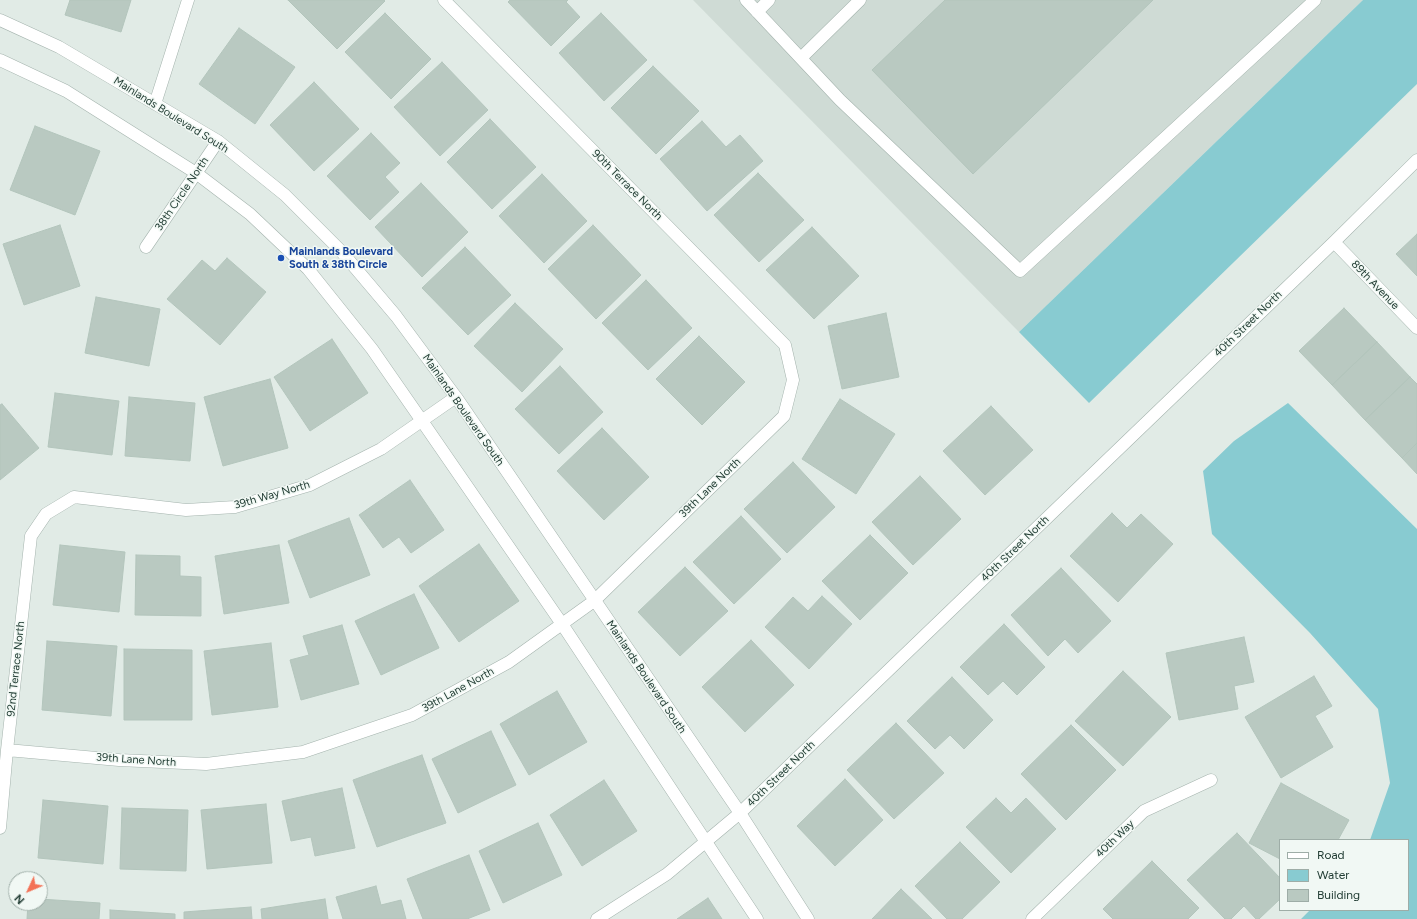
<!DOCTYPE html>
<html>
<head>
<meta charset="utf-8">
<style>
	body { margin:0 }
	#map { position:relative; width:1417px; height:919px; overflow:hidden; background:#e1ebe6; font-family:Figtree,sans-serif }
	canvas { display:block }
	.legend { position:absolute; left:1279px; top:839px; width:130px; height:72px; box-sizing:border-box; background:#f1f8f4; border:1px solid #9eada7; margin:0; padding:5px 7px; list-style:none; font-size:12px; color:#213c33 }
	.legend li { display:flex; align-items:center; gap:8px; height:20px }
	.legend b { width:20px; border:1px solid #9eada7 }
	.north { position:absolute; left:8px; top:871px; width:40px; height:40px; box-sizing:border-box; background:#f1f8f4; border:1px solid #9eada7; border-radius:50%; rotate:226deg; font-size:11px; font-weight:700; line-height:16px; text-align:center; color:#213c33 }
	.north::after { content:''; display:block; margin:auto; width:14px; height:18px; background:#f37257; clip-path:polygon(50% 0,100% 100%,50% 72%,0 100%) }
</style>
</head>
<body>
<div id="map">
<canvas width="1417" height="919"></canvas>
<ul class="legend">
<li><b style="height:5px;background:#fff"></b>Road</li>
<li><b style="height:11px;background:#88cbd1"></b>Water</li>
<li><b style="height:11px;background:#b9c9c1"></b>Building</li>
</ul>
<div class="north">N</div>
</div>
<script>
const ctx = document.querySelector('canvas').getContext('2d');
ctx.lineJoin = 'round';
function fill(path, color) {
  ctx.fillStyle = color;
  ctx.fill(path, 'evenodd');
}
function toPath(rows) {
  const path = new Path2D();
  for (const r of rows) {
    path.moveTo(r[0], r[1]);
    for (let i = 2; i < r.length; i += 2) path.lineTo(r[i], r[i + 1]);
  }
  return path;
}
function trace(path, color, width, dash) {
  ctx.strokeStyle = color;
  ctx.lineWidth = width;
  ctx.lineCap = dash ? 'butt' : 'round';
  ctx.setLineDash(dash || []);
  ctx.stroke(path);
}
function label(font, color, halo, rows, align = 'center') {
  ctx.font = font + ' Figtree,sans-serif';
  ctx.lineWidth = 3;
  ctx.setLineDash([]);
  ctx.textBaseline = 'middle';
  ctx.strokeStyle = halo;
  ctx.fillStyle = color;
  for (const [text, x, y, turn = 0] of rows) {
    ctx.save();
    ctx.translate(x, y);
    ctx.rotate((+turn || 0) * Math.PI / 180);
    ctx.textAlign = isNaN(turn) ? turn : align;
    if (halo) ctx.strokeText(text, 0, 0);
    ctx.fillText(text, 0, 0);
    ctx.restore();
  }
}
const built = toPath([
	[693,0,1363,0,1019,332]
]);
const water = toPath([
	[1363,0,1417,0,1417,84,1089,403,1019,332],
	[1288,403,1417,529,1417,919,1301,919,1310,910,1408,910,1408,840,1370,840,1390,783,1378,709,1310,633,1212,534,1203,471,1234,441]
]);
const building = toPath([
	[70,0,131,0,121,32,65,15,70,0],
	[288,0,384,0,385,1,337,49,288,0],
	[510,0,568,0,566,2,580,17,551,46,508,2,510,0],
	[945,0,1153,0,973,174,872,70,945,0],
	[385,13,431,59,391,99,345,52,385,13],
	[601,13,647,60,604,101,559,53,601,13],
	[239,28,295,67,255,124,199,84,239,28],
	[442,62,488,110,440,156,394,107,442,62],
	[653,66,699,111,656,154,611,108,653,66],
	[314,82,359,129,314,171,270,125,314,82],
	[490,119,536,167,492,209,447,162,490,119],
	[702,121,726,147,740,135,763,161,707,211,660,159,702,121],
	[35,126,100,151,75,215,10,190,35,126],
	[371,133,400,163,385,177,399,192,370,220,327,176,371,133],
	[758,173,804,220,759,262,714,215,758,173],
	[542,174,587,221,544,263,499,216,542,174],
	[421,183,468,232,422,277,375,227,421,183],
	[60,225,80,286,24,305,3,244,60,225],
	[593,225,641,275,596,319,548,269,593,225],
	[812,227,859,276,814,319,766,270,812,227],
	[1417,234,1417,276,1396,254,1417,234],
	[465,247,511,295,468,335,422,288,465,247],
	[227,258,266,292,220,345,167,299,202,260,215,271,227,258],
	[646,280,692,328,648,370,602,323,646,280],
	[96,297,160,309,149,366,85,353,96,297],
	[515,303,563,349,522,392,474,346,515,303],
	[1344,308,1377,342,1332,385,1299,351,1344,308],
	[886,313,899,377,842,389,828,326,886,313],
	[699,336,745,382,702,425,656,379,699,336],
	[332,339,368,393,310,431,274,377,332,339],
	[1377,342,1410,377,1365,420,1332,385,1377,342],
	[560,366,603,412,559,454,515,409,560,366],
	[1410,377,1417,384,1417,443,1402,458,1365,420,1410,377],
	[270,379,288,448,223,466,204,397,270,379],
	[55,393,119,401,112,455,48,447,55,393],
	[129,397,195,403,190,461,125,456,129,397],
	[840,399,895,434,856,494,802,459,840,399],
	[2,404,39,448,0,480,0,405,2,404],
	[991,406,1033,450,985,495,943,451,991,406],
	[602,428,649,477,604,520,557,471,602,428],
	[1417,443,1417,474,1402,458,1417,443],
	[793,462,835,507,787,553,744,509,793,462],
	[920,476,961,519,913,565,872,522,920,476],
	[410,480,444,530,411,553,399,537,383,548,359,515,410,480],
	[1112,513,1127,528,1141,514,1173,544,1118,602,1070,556,1112,513],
	[741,516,781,559,734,604,693,562,741,516],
	[349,518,370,575,310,598,288,541,349,518],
	[870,535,908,573,860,620,822,581,870,535],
	[479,544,519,601,459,642,419,586,479,544],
	[60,545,125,552,119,612,53,605,60,545],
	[279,545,289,603,224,614,215,556,279,545],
	[136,555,180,556,180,576,201,577,201,616,135,615,136,555],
	[685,567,728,611,680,656,638,612,685,567],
	[1061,568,1111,621,1078,653,1065,639,1048,656,1011,615,1061,568],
	[414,594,439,648,381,675,355,621,414,594],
	[822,596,852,624,809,669,765,627,793,597,808,611,822,596],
	[1004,624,1045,667,1017,695,1003,681,988,695,960,667,1004,624],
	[342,625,359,684,301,700,290,660,309,655,303,636,342,625],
	[1244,637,1254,682,1234,686,1238,709,1179,720,1166,653,1244,637],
	[751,640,794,685,745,732,702,687,751,640],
	[47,641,117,646,111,716,42,710,47,641],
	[271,643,278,707,212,715,204,651,271,643],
	[124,649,192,650,192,720,124,720,124,649],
	[1123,671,1171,717,1123,766,1075,721,1123,671],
	[1314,676,1332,706,1315,716,1333,747,1281,778,1245,717,1314,676],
	[952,677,993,720,964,749,950,735,935,749,907,721,952,677],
	[557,691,587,742,529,775,500,724,557,691],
	[896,723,944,773,894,819,847,770,896,723],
	[1071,725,1116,770,1066,820,1021,774,1071,725],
	[491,731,516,785,458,813,432,759,491,731],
	[422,755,446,823,377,847,353,780,422,755],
	[845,779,883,820,835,866,797,826,845,779],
	[604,780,637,831,582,866,550,815,604,780],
	[1281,783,1349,820,1338,840,1280,840,1280,859,1249,843,1281,783],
	[342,788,355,848,315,856,311,837,291,841,282,801,342,788],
	[996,798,1011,813,1026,798,1056,829,1011,873,966,827,996,798],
	[43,800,108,806,103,864,38,858,43,800],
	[266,804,272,863,207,869,201,810,266,804],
	[122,808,188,810,186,871,120,869,122,808],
	[538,823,562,875,503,903,479,851,538,823],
	[1237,833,1280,878,1280,899,1259,919,1256,919,1244,906,1231,919,1225,919,1187,880,1237,833],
	[960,842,1000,882,962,919,947,919,915,886,960,842],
	[469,855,490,910,467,919,423,919,407,879,469,855],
	[1152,861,1199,908,1188,919,1113,919,1103,909,1152,861],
	[376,886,381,905,401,900,406,919,343,919,336,897,376,886],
	[901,889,932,919,872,919,901,889],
	[708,898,722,919,677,919,708,898],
	[40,899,100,903,99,919,27,919,28,903,40,903,40,899],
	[325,899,328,919,262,919,261,909,325,899],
	[251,907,252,919,184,919,184,912,251,907],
	[110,910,175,914,175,919,110,919,110,910]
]);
const minor = toPath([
	[746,0,840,100,1020,271,1315,0],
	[757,12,769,0],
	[0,20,59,47,218,141,285,195,341,251,396,316,456,397,740,813,808,919],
	[801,58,860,0],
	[0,60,66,91,196,173,250,214,308,269,372,349,422,421,562,624,757,919],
	[155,104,188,0],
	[1334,242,1417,328],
	[146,247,218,141],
	[7,750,119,760,206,764,303,752,412,715,509,662,594,601,784,416,793,380,785,345,444,0],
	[0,828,7,750,31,536,46,514,74,497,186,510,235,507,310,485,381,449,456,397],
	[597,919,667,874,740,813,1334,242,1417,160],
	[1032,919,1144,811,1211,780]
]);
const markers = [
	[281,258,4,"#1a4fb4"]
];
const streetNames = [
	["Mainlands Boulevard South",171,115,32],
	["90th Terrace North",627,185,45],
	["38th Circle North",182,194,-56],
	["89th Avenue",1375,285,46],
	["40th Street North",1248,324,-44],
	["Mainlands Boulevard South",463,410,55],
	["39th Lane North",710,488,-44],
	["39th Way North",272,495,-16],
	["40th Street North",1015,549,-44],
	["92nd Terrace North",16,669,-84],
	["Mainlands Boulevard South",646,677,56],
	["39th Lane North",458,690,-29],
	["39th Lane North",136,760,4],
	["40th Street North",781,774,-44],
	["40th Way",1115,839,-44]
];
const transitNames = [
	["Mainlands Boulevard",289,252],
	["South & 38th Circle",289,265]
];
fill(built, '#cfdbd5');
fill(water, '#88cbd1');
fill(building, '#b9c9c1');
trace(building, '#b3c5bc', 1);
trace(minor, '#a4b3ad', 13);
trace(minor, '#fff', 12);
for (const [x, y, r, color] of markers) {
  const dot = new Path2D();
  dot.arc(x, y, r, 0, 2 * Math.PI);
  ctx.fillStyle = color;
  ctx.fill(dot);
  trace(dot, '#f1f8f4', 1.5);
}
label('11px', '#213c33', '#f1f8f4', streetNames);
label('bold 11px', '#164399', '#f1f8f4', transitNames, 'left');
</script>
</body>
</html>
